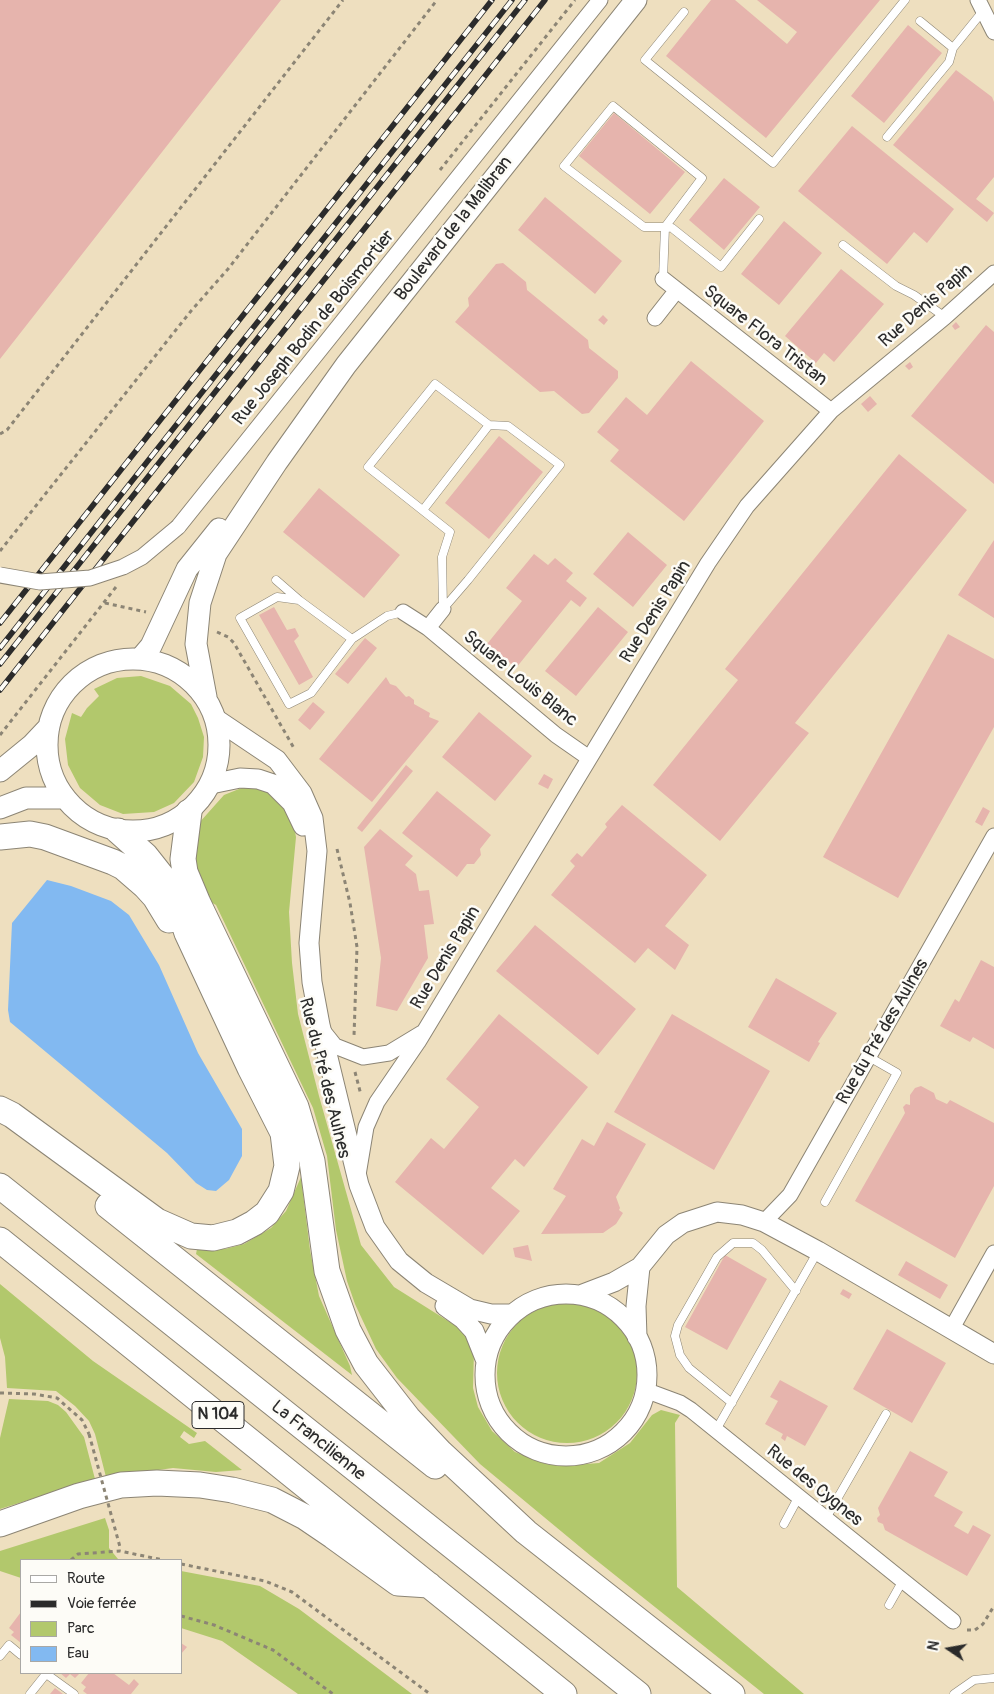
<!DOCTYPE html>
<html>
<head>
<meta charset="utf-8">
<style>
	body { margin:0 }
	#map { position:relative; width:994px; height:1694px; overflow:hidden; background:#eedfbf; font-family:Pangolin,sans-serif }
	canvas { display:block }
	.legend { position:absolute; left:20px; top:1559px; width:162px; height:115px; box-sizing:border-box; background:#fdfcf7; border:1px solid #a9a8a5; margin:0; padding:6px 9px; list-style:none; font-size:15px; color:#2b2b2b }
	.legend li { display:flex; align-items:center; gap:10px; height:25px }
	.legend b { width:25px; border:1px solid #a9a8a5 }
	.north { position:absolute; left:924px; top:1624px; width:50px; height:50px; -webkit-text-stroke:4px #fdfcf7; paint-order:stroke; rotate:282deg; font-size:14px; font-weight:700; line-height:20px; text-align:center; color:#2b2b2b }
	.north::after { content:''; display:block; margin:auto; width:18px; height:22px; background:#2b2b2b; clip-path:polygon(50% 0,100% 100%,50% 72%,0 100%) }
</style>
</head>
<body>
<div id="map">
<canvas width="994" height="1694"></canvas>
<ul class="legend">
<li><b style="height:6px;background:#fff"></b>Route</li>
<li><b style="height:6px;background:#2b2b2b"></b>Voie ferrée</li>
<li><b style="height:14px;background:#b2c86c"></b>Parc</li>
<li><b style="height:14px;background:#82b9f1"></b>Eau</li>
</ul>
<div class="north">N</div>
</div>
<script>
const ctx = document.querySelector('canvas').getContext('2d');
ctx.lineJoin = 'round';
function fill(path, color) {
  ctx.fillStyle = color;
  ctx.fill(path, 'evenodd');
}
function toPath(rows) {
  const path = new Path2D();
  for (const r of rows) {
    if (r.length === 3) {
      path.moveTo(r[0] + r[2], r[1]);
      path.arc(r[0], r[1], r[2], 0, 2 * Math.PI);
      continue;
    }
    path.moveTo(r[0], r[1]);
    for (let i = 2; i < r.length; i += 2) path.lineTo(r[i], r[i + 1]);
  }
  return path;
}
function trace(path, color, width, dash) {
  ctx.strokeStyle = color;
  ctx.lineWidth = width;
  ctx.lineCap = dash ? 'butt' : 'round';
  ctx.setLineDash(dash || []);
  ctx.stroke(path);
}
function label(font, color, halo, rows, align = 'center') {
  ctx.font = font + ' Pangolin,sans-serif';
  ctx.lineWidth = 5;
  ctx.setLineDash([]);
  ctx.textBaseline = 'middle';
  ctx.strokeStyle = halo;
  ctx.fillStyle = color;
  for (const [text, x, y, turn = 0] of rows) {
    ctx.save();
    ctx.translate(x, y);
    ctx.rotate((+turn || 0) * Math.PI / 180);
    ctx.textAlign = isNaN(turn) ? turn : align;
    if (halo) ctx.strokeText(text, 0, 0);
    ctx.fillText(text, 0, 0);
    ctx.restore();
  }
}
const green = toPath([
	[141,676,170,686,191,704,198,718,204,737,203,757,194,782,174,803,154,812,123,814,100,805,80,788,68,765,65,739,72,713,81,717,87,708,99,696,94,689,117,678],
	[244,787,265,790,285,807,293,821,296,837,289,912,292,963,298,1014,319,1096,361,1245,394,1287,464,1331,474,1351,473,1388,478,1407,492,1431,515,1452,546,1464,562,1466,599,1463,630,1443,652,1415,661,1410,680,1415,675,1423,677,1587,804,1694,764,1694,591,1556,480,1464,397,1378,376,1349,355,1304,347,1281,336,1230,327,1156,313,1108,216,905,209,901,190,852,199,823,224,795],
	[301,1177,310,1250,319,1296,350,1366,352,1375,196,1254,197,1249,225,1249,244,1244,271,1228,286,1211],
	[0,1284,93,1361,197,1433,194,1438,184,1431,180,1437,189,1444,205,1441,242,1470,216,1472,173,1468,106,1477,95,1434,89,1421,75,1406,56,1391,7,1388,5,1357,0,1338],
	[567,1373,70],
	[9,1399,48,1401,58,1405,66,1412,84,1437,95,1479,0,1509,0,1438],
	[105,1518,109,1530,109,1548,118,1559,127,1560,21,1560,21,1578,0,1571,0,1551],
	[181,1571,260,1586,299,1609,412,1694,298,1694,222,1641,181,1628]
]);
const water = toPath([
	[47,880,71,886,111,901,129,915,159,965,198,1053,242,1129,242,1156,229,1180,216,1191,207,1190,196,1183,167,1153,10,1022,8,1010,12,923]
]);
const building = toPath([
	[0,0,281,0,0,359],
	[711,0,735,0,787,44,797,32,757,0,880,0,766,138,666,56],
	[908,25,942,53,884,123,851,96],
	[956,70,992,97,994,102,994,177,976,199,994,213,987,222,893,145],
	[614,113,685,172,650,214,579,156],
	[852,126,954,209,927,243,914,232,887,264,798,191],
	[724,178,760,207,724,250,689,220],
	[545,197,622,261,595,294,518,230],
	[784,221,822,253,779,305,741,274],
	[503,263,526,282,527,290,588,340,589,348,618,371,618,378,589,413,582,414,554,391,540,392,455,322,469,306,468,298,496,264],
	[841,269,884,304,834,362,824,353,816,363,785,336],
	[603,315,608,320,604,325,598,320],
	[956,322,960,327,955,330,952,326],
	[986,325,994,332,994,484,911,416],
	[691,361,764,421,684,521,610,461,619,450,597,432,626,397,647,415],
	[910,362,913,367,909,370,905,366],
	[870,396,877,404,868,412,861,404],
	[499,436,543,472,489,539,445,503],
	[899,454,967,510,795,723,809,733,720,841,653,785,738,680,725,669],
	[319,488,400,555,364,598,283,532],
	[628,532,667,565,633,607,593,574],
	[994,540,994,618,958,595],
	[534,554,548,565,555,558,573,573,566,581,587,598,580,607,571,600,516,668,487,644,522,601,506,588],
	[274,607,287,630,295,628,299,636,294,641,313,677,299,685,259,615],
	[598,607,628,632,576,696,545,671],
	[948,634,994,659,994,727,898,898,823,857],
	[365,638,377,648,348,684,335,674],
	[386,677,390,684,396,686,406,697,409,696,414,700,414,704,430,713,429,717,439,721,372,802,319,759],
	[313,702,325,712,310,730,298,720],
	[479,712,532,756,495,801,442,757],
	[406,765,413,771,362,832,357,828],
	[544,774,553,779,548,789,538,784],
	[437,791,491,835,480,849,481,855,474,864,467,864,457,877,402,833],
	[622,805,707,875,665,926,689,945,675,970,648,948,635,963,551,895,575,866,570,861,577,853,582,857,607,827,605,824],
	[983,807,990,811,982,826,975,822],
	[380,829,413,856,405,865,416,874,419,891,429,890,434,924,424,925,428,958,397,1011,376,1006,381,958,364,847],
	[473,905,476,907,472,914,469,911],
	[535,925,636,1009,598,1055,496,971],
	[981,960,994,967,994,1049,973,1037,970,1042,940,1026,955,999,959,1002],
	[776,978,837,1013,818,1042,820,1043,809,1062,748,1027],
	[499,1014,588,1087,524,1167,515,1159,491,1188,520,1211,483,1255,395,1182,431,1138,444,1149,479,1107,446,1079],
	[672,1014,770,1071,714,1170,614,1112],
	[921,1086,934,1093,936,1099,947,1104,950,1100,994,1123,994,1186,955,1258,855,1201,905,1113,903,1107,906,1104,910,1105,910,1095,915,1088],
	[607,1122,646,1144,616,1197,620,1208,619,1210,623,1213,616,1224,603,1233,541,1234,566,1196,553,1189,582,1139,594,1146],
	[528,1245,532,1261,515,1257,513,1248],
	[725,1255,767,1279,727,1350,685,1327],
	[906,1261,948,1285,940,1299,898,1275],
	[843,1289,852,1294,849,1299,840,1294],
	[887,1329,946,1363,912,1423,853,1389],
	[780,1380,828,1406,805,1446,787,1436,785,1441,781,1438,783,1434,765,1424,778,1401,770,1397],
	[910,1451,948,1472,934,1496,963,1512,954,1526,968,1534,973,1525,991,1535,967,1576,885,1530,883,1524,878,1522,877,1518,880,1515,878,1508],
	[21,1612,21,1643,11,1635,14,1632,9,1628],
	[181,1643,187,1647,181,1654],
	[60,1673,80,1673,75,1678,70,1674,66,1678],
	[89,1673,113,1673,129,1685,134,1679,139,1684,131,1694,87,1694,83,1691,86,1687,81,1683],
	[55,1688,63,1694,50,1694]
]);
const path = toPath([
	[440,170,575,0],
	[0,434,7,430,343,0],
	[0,551,191,311,228,269,437,0],
	[105,603,146,612],
	[217,632,228,637,234,643,295,750],
	[0,735,116,587],
	[337,849,350,903,357,947,354,1036],
	[355,1072,361,1095],
	[0,1393,34,1394,57,1398,82,1420,89,1434],
	[71,1560,78,1554,120,1551,163,1560],
	[181,1564,265,1581,292,1592,430,1694],
	[181,1616,214,1625,273,1650,333,1694],
	[967,1630,975,1630,983,1624,994,1606]
]);
const service = toPath([
	[684,12,645,60,773,163,905,0],
	[953,48,983,11],
	[887,137,949,62,953,48,920,21],
	[843,245,896,286,914,295,945,317],
	[663,279,665,227,702,178,613,106,564,166,644,227,665,227,672,228,721,267,759,219],
	[435,384,489,425,508,426,560,465,468,580,443,609,442,557,450,532,368,467,435,384],
	[423,510,489,425],
	[276,580,299,600],
	[352,639,299,600,277,597,240,618,289,704,311,693,352,639,387,616,403,612],
	[825,1202,897,1073,869,1057],
	[732,1403,689,1368,680,1355,675,1336,678,1325,717,1257,733,1243,753,1243,762,1250,796,1291],
	[716,1430,818,1251],
	[825,1520,886,1414],
	[784,1524,798,1498],
	[889,1605,902,1582],
	[0,1656,9,1645,21,1655],
	[45,1673,74,1694],
	[30,1694,46,1674],
	[954,1694,974,1680,994,1678]
]);
const minor = toPath([
	[978,0,994,32],
	[663,279,831,411],
	[655,318,677,290],
	[178,527,600,0],
	[403,612,428,628,556,735,589,758],
	[428,628,443,609],
	[323,1031,335,1046,363,1057,389,1053,422,1033],
	[358,1175,366,1127,377,1102,418,1042,644,668,708,563,747,506,831,411,945,317,994,273],
	[764,1222,790,1195,994,836],
	[952,1328,994,1253],
	[645,1390,680,1403,691,1410,953,1621]
]);
const tertiary = toPath([
	[216,719,277,760,302,793,313,818,317,851,309,943,312,982,320,1025,359,1185,375,1227,399,1261,426,1283,470,1309,491,1314,512,1314],
	[211,784,240,778,258,779,273,784,292,803,303,826],
	[566,1375,81],
	[580,1295,614,1282,640,1267,666,1235,683,1223,717,1212,742,1215,764,1222,818,1251,994,1354],
	[445,1306,463,1319,474,1331,486,1361],
	[637,1337,636,1306,640,1267]
]);
const secondary = toPath([
	[133,745,86],
	[140,659,151,646,187,569,219,529],
	[206,697,196,644,200,603,216,554,277,462,346,365,636,0],
	[0,771,32,745,49,727],
	[0,808,26,798,64,798]
]);
const trunk = toPath([
	[189,812,183,859,185,872,198,903,296,1107,312,1161,327,1271,348,1330,366,1364,408,1418,441,1453,526,1532,732,1694],
	[0,837,30,834,45,837,113,862,123,867,145,886,155,897,169,920],
	[0,1109,12,1115,157,1221,191,1236,213,1238,237,1232,254,1223,267,1213,281,1191,287,1166,283,1133,250,1068,187,933,177,903,164,879,145,855,118,831],
	[0,1186,638,1694],
	[108,1206,435,1466],
	[0,1240,564,1694],
	[0,1524,79,1496,121,1485,157,1483,200,1485,232,1490,272,1500,305,1517,333,1536,398,1583,429,1585]
]);
const rail = toPath([
	[0,623,492,0],
	[0,648,512,0],
	[0,664,525,0],
	[0,690,545,0]
]);
const pathBridge = toPath([
	[89,1434,120,1547]
]);
const minorBridge = toPath([
	[0,575,40,582,90,578,123,567,142,557,178,527]
]);
const shields = [
	[218,1415,52]
];
const shieldNames = [
	["N 104",218,1415]
];
const streetNames = [
	["Boulevard de la Malibran",454,229,-52],
	["Rue Denis Papin",926,306,-41],
	["Rue Joseph Bodin de Boismortier",314,328,-51],
	["Square Flora Tristan",765,336,38],
	["Rue Denis Papin",656,612,-58],
	["Square Louis Blanc",520,679,39],
	["Rue Denis Papin",446,958,-59],
	["Rue du Pré des Aulnes",883,1032,-60],
	["Rue du Pré des Aulnes",324,1078,76],
	["La Francilienne",318,1441,39],
	["Rue des Cygnes",814,1486,39]
];
fill(green, '#b2c86c');
fill(water, '#82b9f1');
fill(building, '#e6b4ad');
trace(service, '#8c8575', 9);
trace(minor, '#8c8575', 17);
trace(tertiary, '#8c8575', 21);
trace(secondary, '#8c8575', 23);
trace(trunk, '#8c8575', 27);
trace(path, '#8c8575', 3, [4, 4]);
trace(service, '#fff', 8);
trace(minor, '#fff', 15);
trace(tertiary, '#fff', 19);
trace(secondary, '#fff', 21);
trace(trunk, '#fff', 25);
trace(rail, '#2b2b2b', 5.5);
trace(rail, '#fdfcf7', 4, [11]);
trace(minorBridge, '#8c8575', 17, []);
trace(pathBridge, '#8c8575', 3, [4, 4]);
trace(minorBridge, '#fff', 15);
for (const [x, y, w] of shields) {
  const box = new Path2D();
  box.roundRect(x - w / 2, y - 13.5, w, 27, 4);
  ctx.fillStyle = '#fdfcf7';
  ctx.fill(box);
  trace(box, '#2b2b2b', 1);
}
label('bold 16px', '#2b2b2b', null, shieldNames);
label('18px', '#2b2b2b', '#fdfcf7', streetNames);
</script>
</body>
</html>
